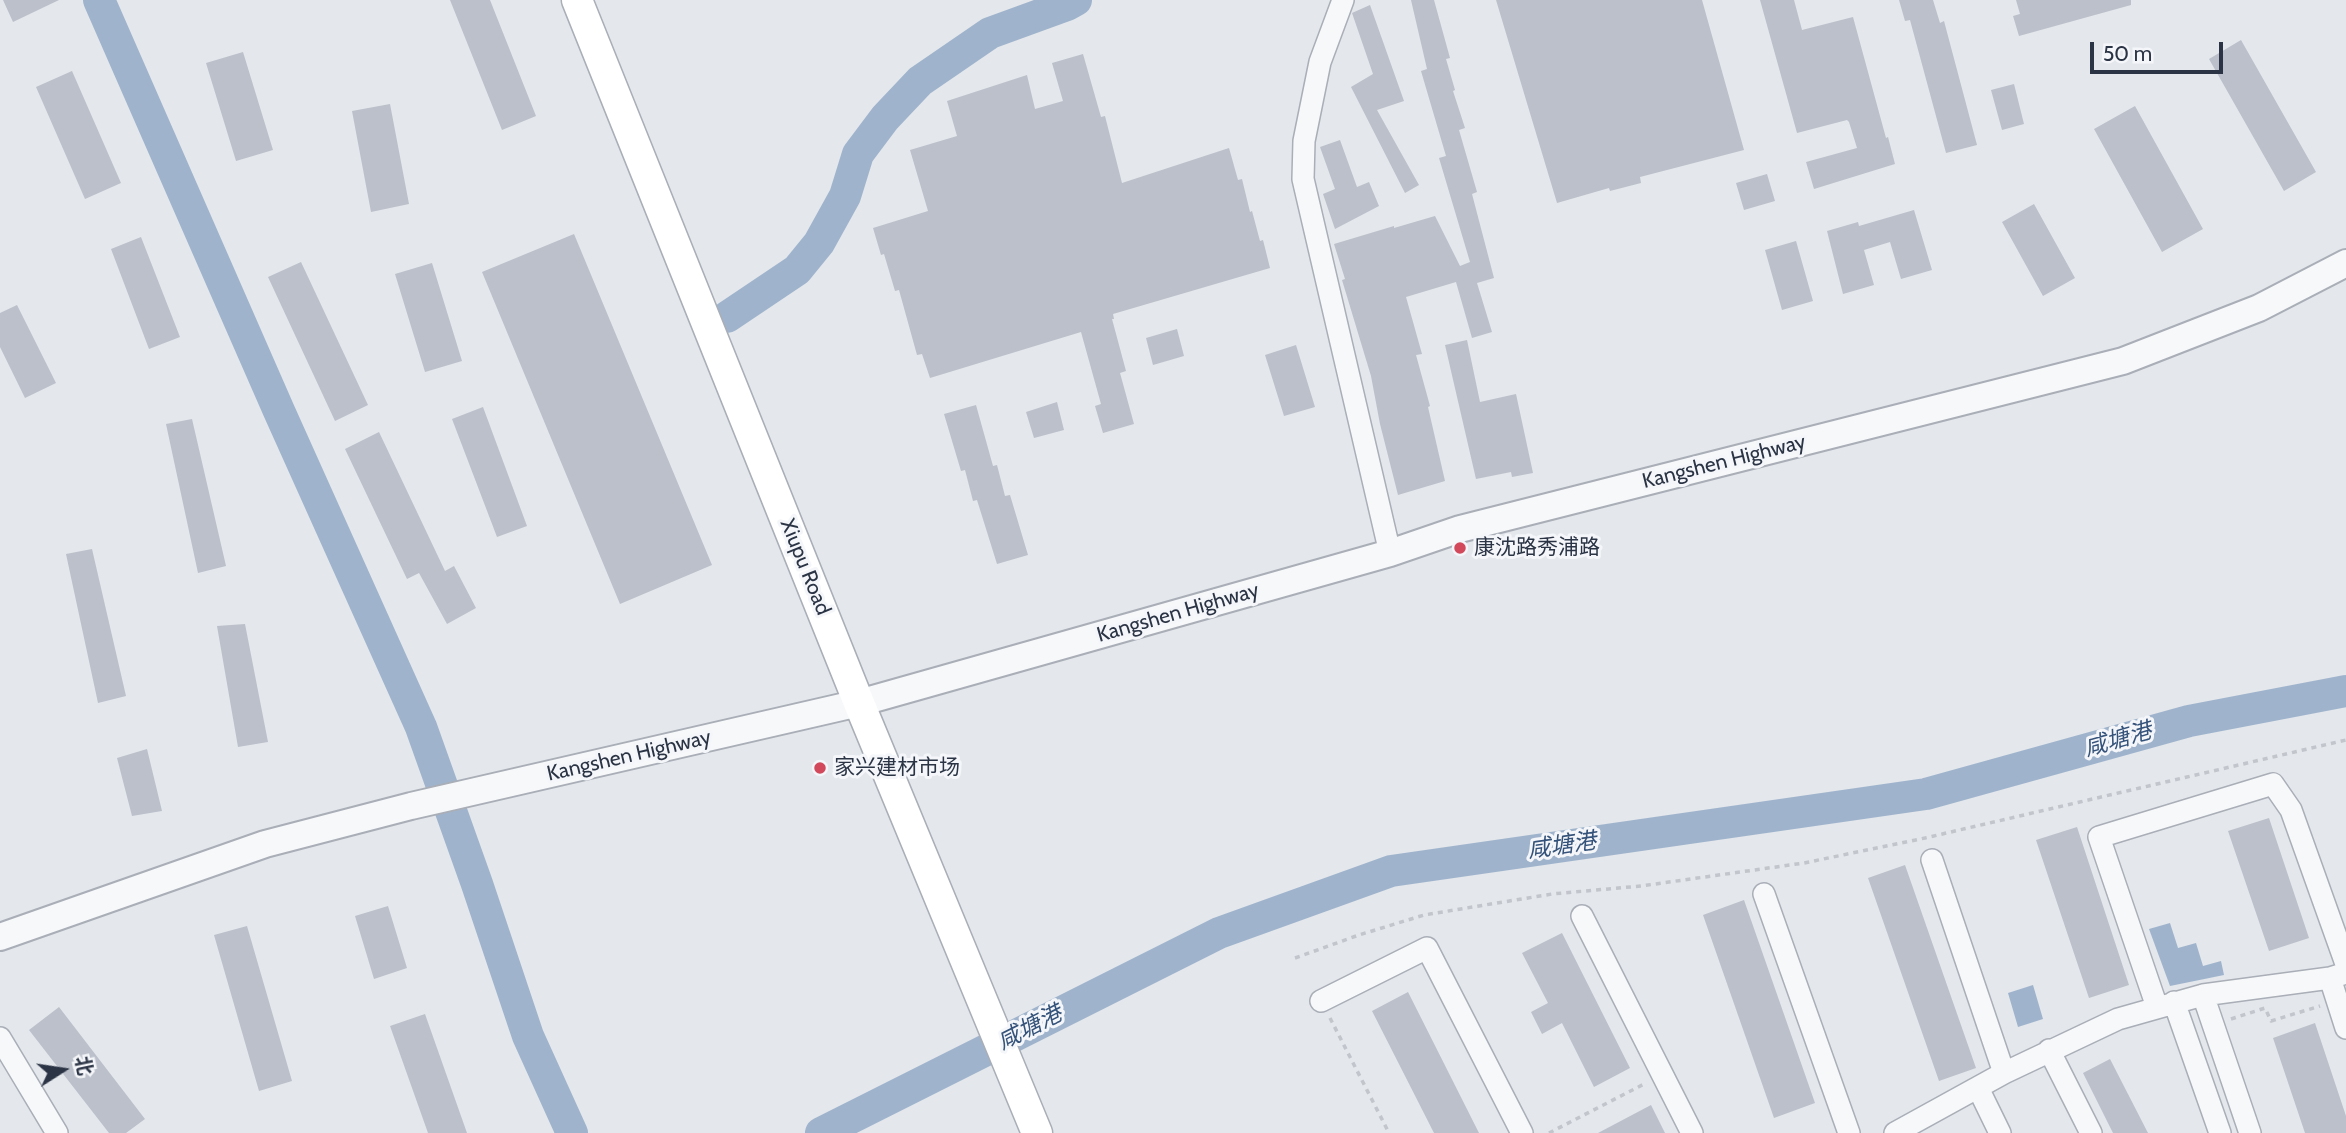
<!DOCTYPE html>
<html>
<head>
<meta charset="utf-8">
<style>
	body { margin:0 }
	#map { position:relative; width:2346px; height:1133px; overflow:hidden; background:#e4e7ec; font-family:Cabin,"Noto Sans SC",sans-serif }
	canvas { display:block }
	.north { position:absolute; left:28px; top:1035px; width:70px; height:70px; -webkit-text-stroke:5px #f4f6f9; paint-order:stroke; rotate:78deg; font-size:19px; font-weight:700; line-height:28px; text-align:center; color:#2b3445 }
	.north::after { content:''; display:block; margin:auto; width:24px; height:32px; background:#2b3445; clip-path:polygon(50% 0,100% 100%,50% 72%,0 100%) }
	.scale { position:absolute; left:2090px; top:42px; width:133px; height:32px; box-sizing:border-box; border:4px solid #2b3445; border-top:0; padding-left:9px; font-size:21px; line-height:24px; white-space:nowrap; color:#2b3445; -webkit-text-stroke:5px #f4f6f9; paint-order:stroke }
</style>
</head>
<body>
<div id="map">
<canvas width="2346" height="1133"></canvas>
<div class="north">北</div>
<div class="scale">50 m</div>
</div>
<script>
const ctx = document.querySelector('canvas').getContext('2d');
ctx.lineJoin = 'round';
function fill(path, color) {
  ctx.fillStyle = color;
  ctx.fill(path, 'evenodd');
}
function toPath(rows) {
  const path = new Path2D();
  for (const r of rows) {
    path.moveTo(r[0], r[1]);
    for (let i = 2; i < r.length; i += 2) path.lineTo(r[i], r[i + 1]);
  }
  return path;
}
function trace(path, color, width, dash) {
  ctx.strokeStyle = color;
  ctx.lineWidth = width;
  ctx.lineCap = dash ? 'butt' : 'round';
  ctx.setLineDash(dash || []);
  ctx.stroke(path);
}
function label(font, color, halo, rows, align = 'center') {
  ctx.font = font + ' Cabin,"Noto Sans SC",sans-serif';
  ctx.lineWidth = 6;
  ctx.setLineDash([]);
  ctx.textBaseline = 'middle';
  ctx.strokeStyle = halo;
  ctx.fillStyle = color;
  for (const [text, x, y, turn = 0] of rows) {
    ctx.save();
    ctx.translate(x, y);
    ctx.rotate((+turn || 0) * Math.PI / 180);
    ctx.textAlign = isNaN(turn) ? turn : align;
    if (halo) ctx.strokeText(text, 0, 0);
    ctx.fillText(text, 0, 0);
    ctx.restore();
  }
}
const water = toPath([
	[2170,923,2178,948,2196,943,2203,966,2221,961,2224,975,2170,986,2149,929],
	[2033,985,2043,1019,2018,1027,2008,993]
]);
const river = toPath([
	[99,0,279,411,421,727,477,884,528,1036,572,1133],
	[727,317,797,270,819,243,845,196,858,154,885,118,920,81,990,33,1067,5,1076,0],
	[821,1133,1219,933,1391,871,1926,794,2189,721,2346,691]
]);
const building = toPath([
	[3,0,59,0,13,22],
	[450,0,490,0,536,116,502,130],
	[1411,0,1434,0,1450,58,1446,59,1455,90,1453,91,1465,128,1459,130,1477,192,1472,194,1494,278,1477,283,1492,332,1472,338,1456,282,1406,297,1422,354,1416,355,1430,406,1428,407,1445,481,1398,495,1380,424,1371,376,1342,280,1345,279,1334,244,1394,226,1394,228,1435,216,1460,266,1470,262,1439,158,1446,156,1421,71,1427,69],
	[1496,0,1702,0,1744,150,1640,177,1641,183,1610,191,1609,188,1557,203],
	[1760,0,1794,0,1802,30,1853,17,1886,138,1888,137,1895,164,1814,189,1806,162,1857,148,1849,122,1847,120,1797,133],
	[1899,0,1933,0,1940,23,1944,21,1977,145,1946,153,1910,20,1905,21],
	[2016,0,2131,0,2131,5,2019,36,2013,16,2020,14],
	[1370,5,1404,101,1377,110,1419,185,1405,193,1351,87,1373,74,1352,13],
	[2241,40,2316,172,2284,191,2209,59],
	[243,52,273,150,236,161,206,63],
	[1083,54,1101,117,1105,116,1122,183,1229,148,1238,180,1242,179,1250,212,1252,211,1260,241,1263,240,1270,268,1113,314,1114,319,1112,319,1126,371,1120,373,1134,424,1103,433,1095,406,1101,404,1081,332,930,378,922,354,917,355,899,290,895,291,884,254,881,255,873,228,928,211,910,150,957,136,947,101,1027,75,1035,109,1063,101,1052,63],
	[72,71,121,183,85,199,36,87],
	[2014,84,2024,124,2002,130,1991,90],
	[390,104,409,204,371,212,352,111],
	[2135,106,2203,229,2162,252,2094,129],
	[1340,140,1357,187,1369,182,1379,206,1335,229,1323,194,1335,189,1320,147],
	[1767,174,1775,201,1744,210,1736,183],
	[2034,204,2075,278,2043,296,2002,222],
	[1914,210,1932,270,1901,279,1890,242,1864,250,1874,285,1843,294,1827,231,1858,222,1859,226],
	[574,234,712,565,620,604,482,272],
	[141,237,180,337,149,349,111,249],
	[1796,241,1813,301,1782,310,1765,250],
	[301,262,368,405,335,421,268,277],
	[432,263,462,361,425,372,395,274],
	[17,305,56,383,25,398,0,347,0,313],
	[1177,329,1184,356,1153,365,1146,338],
	[1467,340,1480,402,1516,394,1533,473,1512,477,1511,472,1476,479,1445,345],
	[1296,345,1315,407,1284,416,1265,355],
	[1057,402,1064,430,1034,438,1026,412],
	[976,405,993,466,997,465,1005,496,1010,495,1028,555,997,564,977,500,973,501,965,470,961,471,944,414],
	[483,407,527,526,497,537,452,419],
	[192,419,226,566,198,573,166,424],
	[379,432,445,571,454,566,476,608,447,624,419,573,407,579,345,449],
	[92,549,126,696,98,703,66,554],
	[245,624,268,742,238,747,217,626],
	[147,749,162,811,132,816,117,758],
	[2269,818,2309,938,2269,951,2228,831],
	[2077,827,2129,985,2089,998,2036,840],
	[1905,865,1976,1068,1939,1081,1868,878],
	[1744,900,1815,1103,1774,1118,1703,915],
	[388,906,407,968,374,979,355,916],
	[247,926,292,1081,259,1091,214,935],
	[1562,933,1630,1068,1594,1087,1562,1023,1542,1034,1531,1012,1548,1003,1522,953],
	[1408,992,1479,1133,1434,1133,1372,1011],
	[59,1007,145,1119,126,1133,109,1133,29,1030],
	[425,1014,467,1133,428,1133,390,1026],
	[2315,1023,2346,1116,2346,1133,2305,1133,2273,1038],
	[2110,1059,2148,1133,2113,1133,2083,1073],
	[1651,1105,1665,1133,1598,1133]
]);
const path = toPath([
	[1295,958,1359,935,1424,915,1552,894,1641,886,1804,863,1925,838,2346,740],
	[1330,1018,1389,1133],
	[2231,1019,2265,1008,2271,1021,2320,1006],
	[1549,1133,1646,1083]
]);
const minor = toPath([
	[1343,0,1320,62,1304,141,1303,179,1390,553],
	[1932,860,2004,1073],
	[1764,894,1849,1133],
	[1582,916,1692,1133],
	[2330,978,2346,1028],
	[2203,995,2250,1133],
	[1321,1001,1427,948,1522,1133],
	[2174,1002,2220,1133],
	[2157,1007,2099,837,2273,784,2291,810,2346,964],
	[0,1038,57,1133],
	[2049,1050,2091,1133],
	[1978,1088,2000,1133],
	[1895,1133,2004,1073,2118,1019,2203,995,2330,978,2346,973]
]);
const tertiary = toPath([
	[0,937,265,844,411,806,859,703,1390,553,1460,529,2123,361,2259,308,2346,263]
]);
const secondary = toPath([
	[577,0,859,703,1037,1133]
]);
const markers = [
	[1460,548,7,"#d1495b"],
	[820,768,7,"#d1495b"]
];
const streetNames = [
	["Kangshen Highway",1724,462,-14],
	["Xiupu Road",805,567,68],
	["Kangshen Highway",1178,613,-16],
	["Kangshen Highway",629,756,-13]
];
const poiNames = [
	["康沈路秀浦路",1474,548],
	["家兴建材市场",834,768]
];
const waterNames = [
	["咸塘港",2118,740,-16],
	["咸塘港",1562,846,-8],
	["咸塘港",1030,1028,-27]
];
fill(water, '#9fb4cc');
trace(river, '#9fb4cc', 32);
fill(building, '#bbc0ca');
trace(minor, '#a9aeb7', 24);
trace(tertiary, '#a9aeb7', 30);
trace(secondary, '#a9aeb7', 33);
trace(path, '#c2c5cb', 3.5, [5, 5]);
trace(minor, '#f7f8fa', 21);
trace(tertiary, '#f7f8fa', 26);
trace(secondary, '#fff', 30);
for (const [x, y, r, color] of markers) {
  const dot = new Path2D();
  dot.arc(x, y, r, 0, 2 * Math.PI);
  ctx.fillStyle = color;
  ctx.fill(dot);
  trace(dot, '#f4f6f9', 2.5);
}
label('21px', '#2b3445', '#f4f6f9', streetNames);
label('21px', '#2b3445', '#f4f6f9', poiNames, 'left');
label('italic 23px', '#34527a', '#f4f6f9', waterNames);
</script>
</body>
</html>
